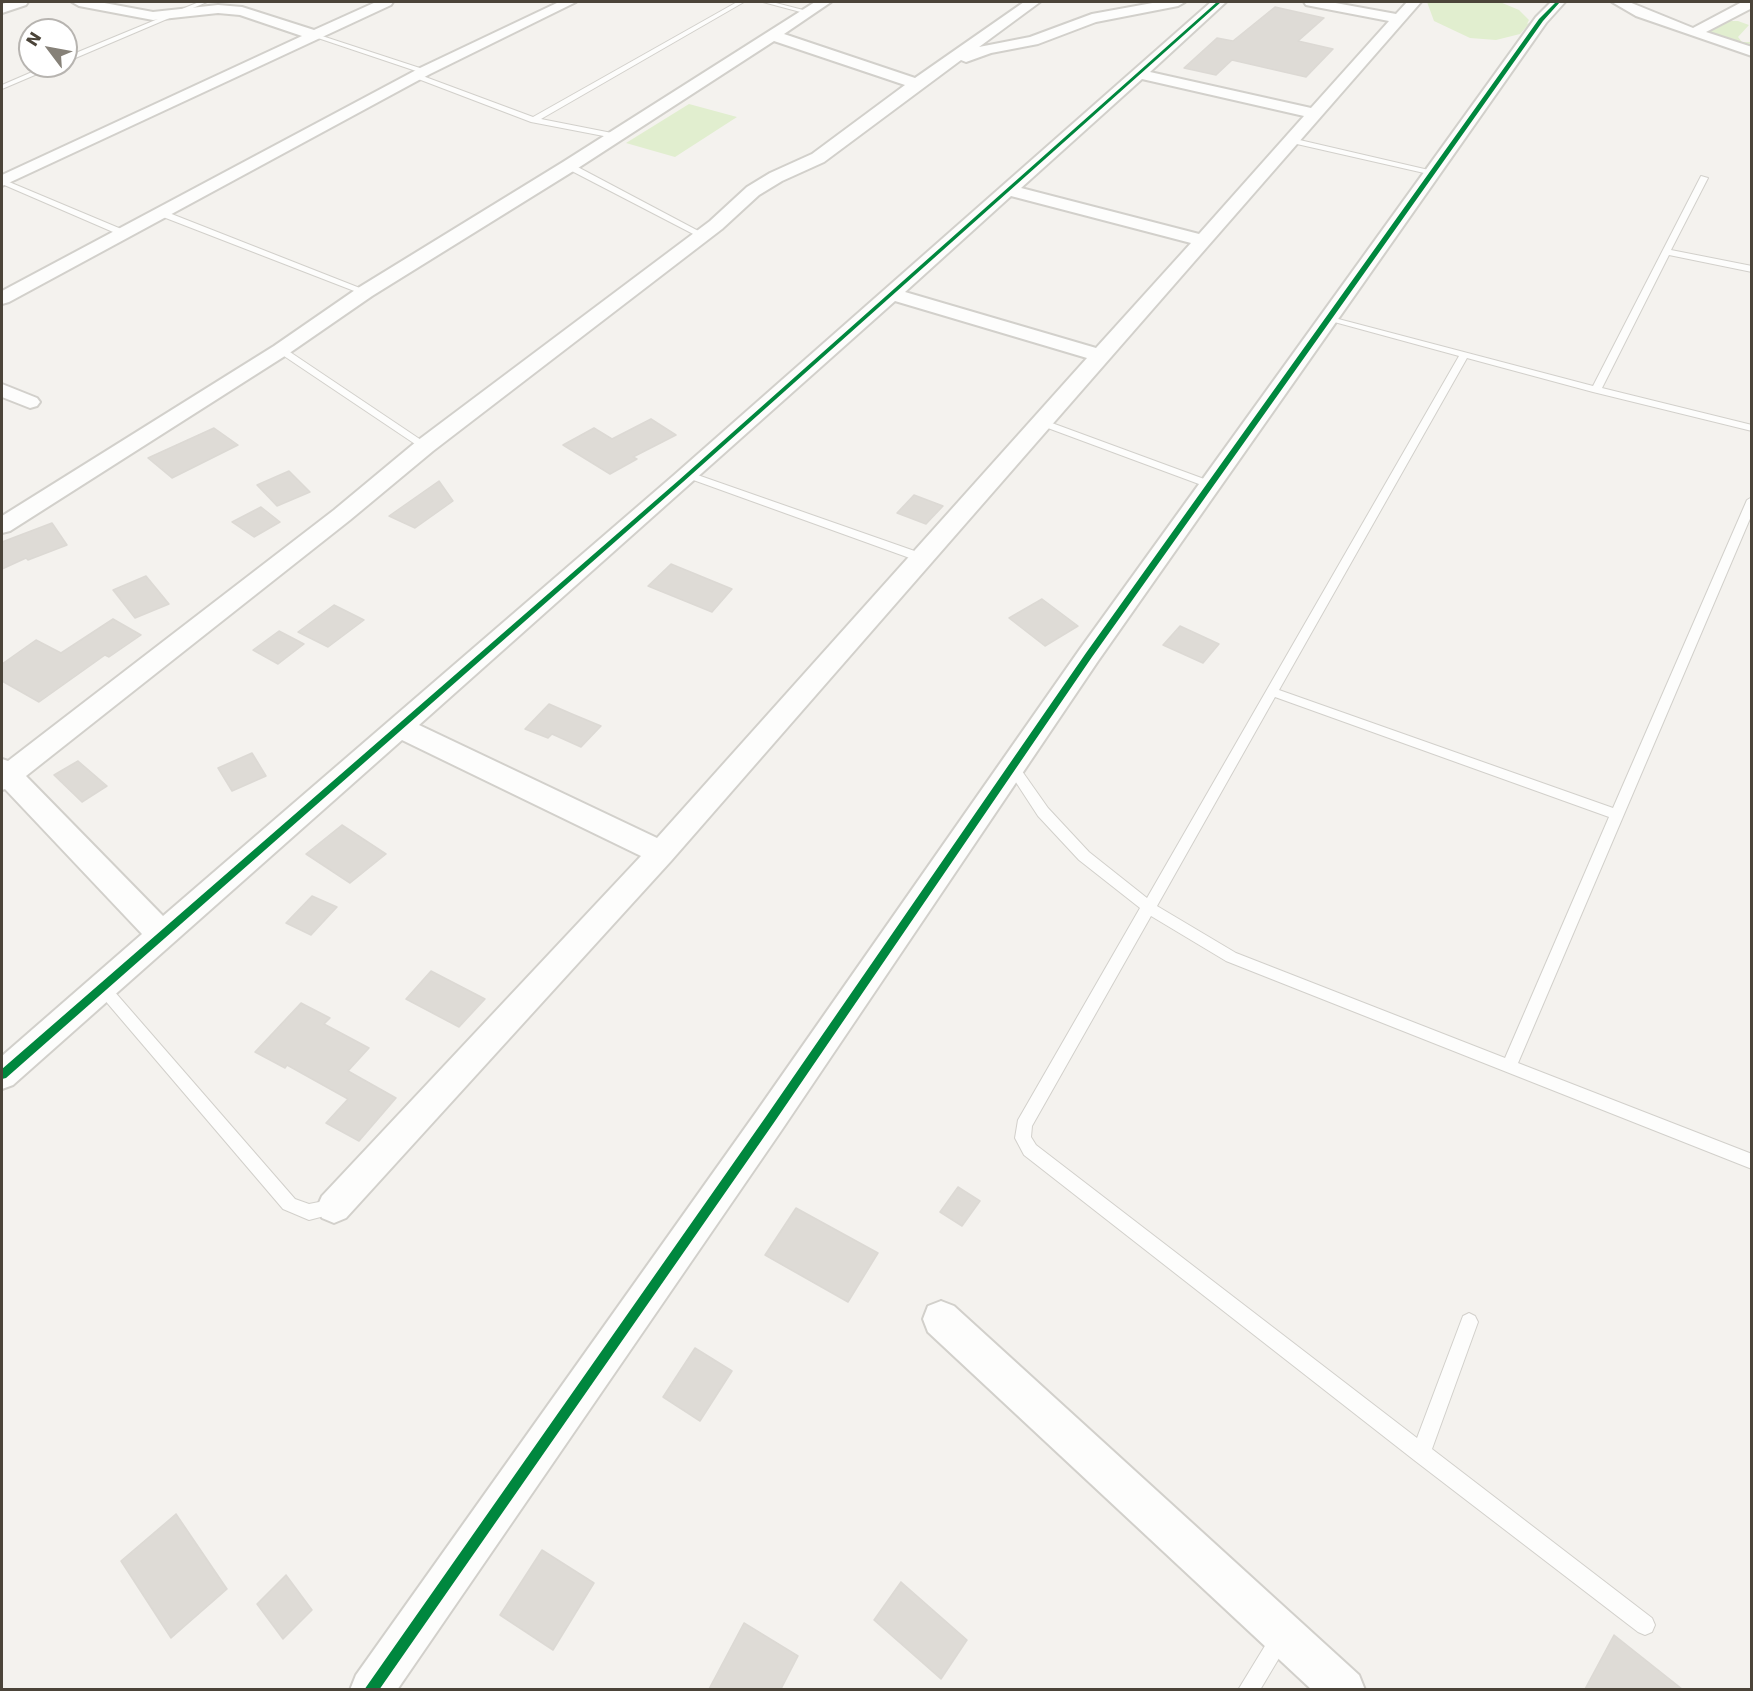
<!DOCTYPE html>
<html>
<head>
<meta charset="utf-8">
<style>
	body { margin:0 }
	#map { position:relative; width:1753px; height:1691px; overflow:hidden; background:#f4f2ee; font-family:"DejaVu Sans",sans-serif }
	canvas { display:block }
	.frame { position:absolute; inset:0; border:3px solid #4b4439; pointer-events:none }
	.north { position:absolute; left:18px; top:18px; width:60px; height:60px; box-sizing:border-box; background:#fff; border:2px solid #b7b4b0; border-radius:50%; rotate:302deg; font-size:16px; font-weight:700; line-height:24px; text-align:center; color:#4b4439 }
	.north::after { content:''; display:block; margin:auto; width:21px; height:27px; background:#868178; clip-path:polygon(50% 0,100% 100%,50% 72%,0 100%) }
</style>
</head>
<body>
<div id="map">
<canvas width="1753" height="1691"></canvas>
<div class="frame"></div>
<div class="north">N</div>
</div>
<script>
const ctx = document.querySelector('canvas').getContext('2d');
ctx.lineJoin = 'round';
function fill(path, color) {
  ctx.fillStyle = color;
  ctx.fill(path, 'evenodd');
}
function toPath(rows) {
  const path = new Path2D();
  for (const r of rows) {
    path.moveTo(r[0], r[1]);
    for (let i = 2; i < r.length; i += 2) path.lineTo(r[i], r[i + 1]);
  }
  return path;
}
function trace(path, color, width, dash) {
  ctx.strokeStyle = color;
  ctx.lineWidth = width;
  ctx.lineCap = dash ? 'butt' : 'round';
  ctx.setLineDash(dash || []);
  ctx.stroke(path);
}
const green = toPath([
	[1427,2,1500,2,1519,10,1529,20,1527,24,1531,22,1520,34,1496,40,1470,38,1434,21],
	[1725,21,1738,21,1749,25,1738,37,1742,42,1751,42,1751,55,1706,41,1708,30],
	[689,104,737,117,675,157,626,143]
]);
const building = toPath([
	[1275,7,1324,18,1298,41,1333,49,1306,77,1232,60,1216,75,1184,68,1217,38,1233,41,1275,7],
	[651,419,676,435,633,457,637,459,610,474,563,445,594,428,612,439,651,419],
	[214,428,238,445,172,478,148,458,214,428],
	[289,471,310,492,277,506,257,485,289,471],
	[439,481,453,501,415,528,389,516,439,481],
	[914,495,943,506,926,524,897,513,914,495],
	[261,507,280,522,254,537,232,522,261,507],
	[52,523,67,545,28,560,26,558,2,569,2,542,52,523],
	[671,564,732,589,712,612,648,586,671,564],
	[146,576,169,604,135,618,113,590,146,576],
	[1042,599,1078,626,1045,646,1009,618,1042,599],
	[334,605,364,620,328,647,298,632,334,605],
	[113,619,141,635,109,657,105,655,39,702,2,681,2,664,36,640,61,653,113,619],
	[1180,626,1219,644,1203,663,1163,645,1180,626],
	[279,631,304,644,278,664,253,650,279,631],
	[549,704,572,714,601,726,581,747,552,734,548,738,525,729,549,704],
	[252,753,266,776,232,791,218,768,252,753],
	[78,761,107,786,82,802,54,775,78,761],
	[342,825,386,854,350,883,306,854,342,825],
	[312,896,337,907,311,935,286,923,312,896],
	[431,971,485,999,459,1027,406,999,431,971],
	[301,1003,330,1018,324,1024,369,1048,348,1071,396,1098,359,1141,326,1123,348,1099,287,1065,285,1068,255,1052,301,1003],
	[958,1187,980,1201,962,1226,940,1212,958,1187],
	[796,1208,878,1253,848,1302,765,1255,796,1208],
	[695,1348,732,1371,700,1421,663,1397,695,1348],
	[176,1514,227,1589,171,1638,121,1561,176,1514],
	[542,1550,594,1583,553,1650,500,1615,542,1550],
	[286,1575,312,1610,283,1639,257,1604,286,1575],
	[901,1582,967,1640,941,1679,874,1620,901,1582],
	[744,1623,798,1656,781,1689,709,1689,744,1623],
	[1614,1635,1682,1689,1585,1689,1614,1635]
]);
const service = toPath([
	[199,2,207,2,66,62,66,57,199,2],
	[737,2,744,2,541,119,617,134,617,138,614,138,531,122,413,77,420,75,533,117,737,2],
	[763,2,772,2,811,12,808,14,763,2],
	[312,34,316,34,429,71,422,73,312,36,312,34],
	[46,66,56,66,2,89,2,85,46,66],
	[1291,138,1433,171,1437,173,1433,175,1288,142,1287,140,1291,138],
	[566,164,572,164,706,235,699,237,566,168,566,164],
	[1701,176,1708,178,1671,250,1752,266,1752,272,1669,255,1602,388,1752,425,1752,431,1593,392,1467,358,1279,690,1613,808,1747,500,1752,497,1752,514,1518,1063,1752,1154,1752,1169,1226,961,1151,916,1032,1126,1031,1137,1036,1145,1417,1438,1463,1316,1469,1313,1475,1316,1478,1322,1432,1449,1652,1618,1655,1625,1652,1632,1645,1635,1638,1632,1414,1460,1024,1155,1015,1138,1018,1120,1140,908,1079,860,1038,816,1006,767,1007,764,1017,764,1048,808,1089,852,1147,898,1459,356,1327,320,1327,316,1593,386,1701,176],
	[1275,697,1609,817,1505,1058,1236,953,1157,906,1275,697],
	[2,179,126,231,127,233,120,235,2,184,2,179],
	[158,211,164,211,370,292,362,294,158,215,158,211],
	[281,347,284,348,430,446,425,449,421,448,278,352,276,350,281,347],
	[1041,419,1215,483,1216,485,1215,487,1207,487,1037,424,1037,420,1041,419],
	[689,472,926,555,928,558,922,562,918,561,685,477,685,473,689,472],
	[102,981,107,983,295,1199,309,1204,334,1199,340,1202,342,1207,340,1212,309,1220,283,1209,97,991,95,987,97,983,102,981],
	[1281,1628,1288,1631,1291,1638,1260,1690,1238,1690,1274,1631,1281,1628]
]);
const minor = toPath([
	[9,2,28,2,26,5,2,13,2,4,9,2],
	[72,2,99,2,153,12,218,5,242,7,314,30,376,2,393,2,391,5,2,186,2,175,302,36,240,15,218,13,153,20,79,6,72,2],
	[559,2,576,2,430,74,9,302,2,304,2,291,420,68,559,2],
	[815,2,831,2,784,34,915,78,1024,2,1040,2,979,47,1030,37,1092,14,1158,2,1185,2,1178,6,1096,22,1038,44,991,53,966,62,961,60,824,162,782,181,759,195,722,229,433,451,350,520,26,776,163,916,673,476,1211,2,1226,2,1150,72,1311,108,1389,21,1311,6,1306,5,1304,2,1330,2,1396,14,1407,2,1421,2,671,861,346,1218,334,1223,322,1218,317,1207,322,1196,641,856,402,740,13,1085,2,1089,2,1056,142,934,5,789,2,790,2,759,8,761,334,510,417,441,710,221,747,187,770,173,812,154,905,85,774,41,575,170,372,296,288,354,10,531,2,533,2,516,274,346,358,288,563,162,815,2],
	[1142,79,1304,116,1199,234,1021,188,1142,79],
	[1011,196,1191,243,1096,348,905,292,1011,196],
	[895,301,1087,358,657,838,419,725,895,301],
	[1551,2,1565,2,1546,23,1098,661,781,1131,397,1690,350,1690,356,1675,757,1111,1080,649,1536,17,1551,2],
	[1612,2,1629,2,1693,28,1742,2,1752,2,1752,8,1706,32,1752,47,1752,56,1636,16,1612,2],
	[2,384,37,398,40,402,37,406,30,408,2,397,2,384],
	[941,1301,954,1306,1359,1675,1365,1690,1312,1690,928,1332,923,1319,928,1306,941,1301]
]);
const cycleway = toPath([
	[1217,2,1221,2,683,482,6,1078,2,1079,2,1069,679,480,1217,2],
	[1556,2,1560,2,1543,21,1092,657,773,1124,379,1690,364,1690,765,1118,1086,653,1539,19,1556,2]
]);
fill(green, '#e1eecf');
fill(building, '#dedbd6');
trace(building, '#dcd9d4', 1.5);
trace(service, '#d2d0cb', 2);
trace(minor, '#d2d0cb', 4);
fill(service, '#fdfdfc');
fill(minor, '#fdfdfc');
fill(cycleway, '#00873e');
</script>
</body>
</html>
